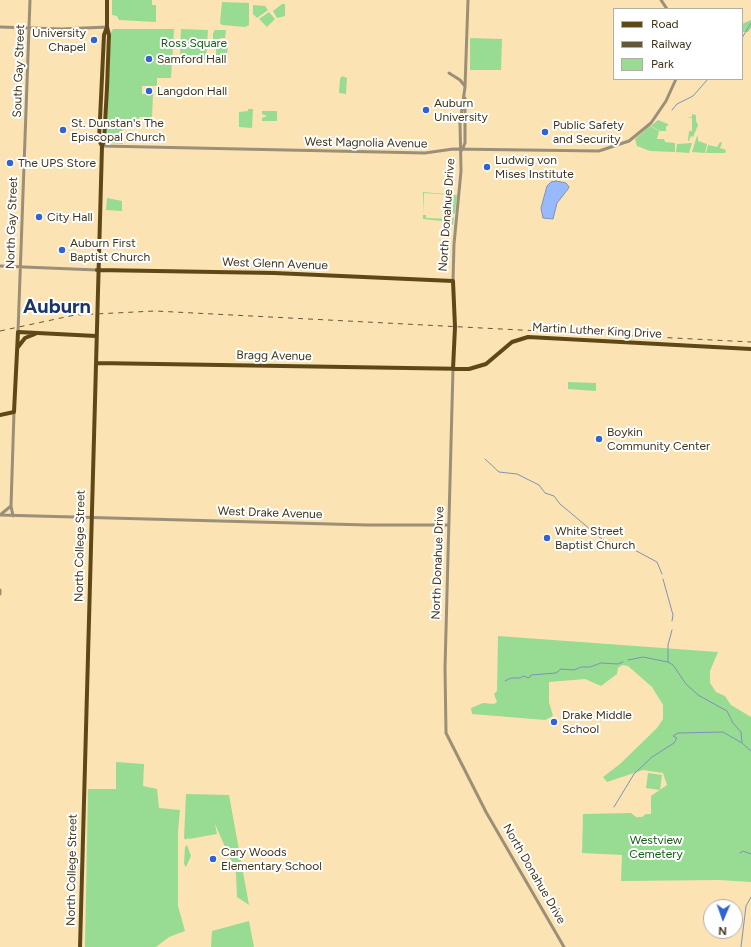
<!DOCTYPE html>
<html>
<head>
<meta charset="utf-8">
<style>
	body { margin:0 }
	#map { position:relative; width:751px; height:947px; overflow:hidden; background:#fce3b3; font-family:Figtree,sans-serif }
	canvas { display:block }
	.legend { position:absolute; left:613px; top:8px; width:130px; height:72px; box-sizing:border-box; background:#fff; border:1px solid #b3aea4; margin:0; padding:5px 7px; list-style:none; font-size:12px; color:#40341b }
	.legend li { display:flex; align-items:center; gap:8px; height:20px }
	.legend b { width:20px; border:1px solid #b3aea4 }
	.north { position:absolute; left:703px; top:899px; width:40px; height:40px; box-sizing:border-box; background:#fff; border:1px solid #b3aea4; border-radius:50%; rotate:182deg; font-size:11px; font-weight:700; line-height:16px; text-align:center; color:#40341b }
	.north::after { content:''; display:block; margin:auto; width:14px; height:18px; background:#3164d3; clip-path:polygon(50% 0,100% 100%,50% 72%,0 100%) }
</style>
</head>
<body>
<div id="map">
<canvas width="751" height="947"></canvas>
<ul class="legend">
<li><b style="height:5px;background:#5f4817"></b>Road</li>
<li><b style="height:5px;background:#655739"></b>Railway</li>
<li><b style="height:11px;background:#98db93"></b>Park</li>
</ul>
<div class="north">N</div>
</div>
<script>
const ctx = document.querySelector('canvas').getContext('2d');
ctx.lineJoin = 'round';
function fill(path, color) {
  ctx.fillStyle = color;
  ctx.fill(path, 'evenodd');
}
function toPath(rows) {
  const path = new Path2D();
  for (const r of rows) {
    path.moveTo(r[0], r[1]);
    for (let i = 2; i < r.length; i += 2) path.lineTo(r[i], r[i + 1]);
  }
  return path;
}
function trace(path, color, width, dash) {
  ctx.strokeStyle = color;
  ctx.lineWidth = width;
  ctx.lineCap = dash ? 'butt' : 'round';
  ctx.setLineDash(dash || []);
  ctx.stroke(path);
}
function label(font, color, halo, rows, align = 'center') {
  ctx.font = font + ' Figtree,sans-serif';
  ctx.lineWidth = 4;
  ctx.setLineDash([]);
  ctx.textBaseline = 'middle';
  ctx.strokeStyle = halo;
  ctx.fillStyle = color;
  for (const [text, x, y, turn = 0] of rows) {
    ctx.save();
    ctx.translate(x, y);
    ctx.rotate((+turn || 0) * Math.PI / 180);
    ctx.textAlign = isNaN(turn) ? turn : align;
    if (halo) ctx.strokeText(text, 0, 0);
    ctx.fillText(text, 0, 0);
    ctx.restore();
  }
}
const green = toPath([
	[112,0,152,0,152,5,156,5,156,22,119,20,117,16,112,15],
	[222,2,249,3,249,25,245,27,222,25,220,23],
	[282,4,285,4,285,16,277,18,273,11],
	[253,5,265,6,268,10,257,18,253,14],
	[269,12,275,19,267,27,259,19],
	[751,20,751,28,748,32,742,32,742,24],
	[125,29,174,29,171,78,157,78,157,86,142,86,142,94,153,94,152,117,139,117,139,128,122,128,123,144,108,143,106,142,111,32,113,29],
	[181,29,208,30,206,60,180,58],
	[215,30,226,30,225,38,220,38,221,42,213,42,213,33],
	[470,38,502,39,501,70,470,70],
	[216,45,228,45,227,55,216,55],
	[342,76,347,78,346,94,339,93,340,79],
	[248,109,253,109,252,128,239,127,239,112,248,111],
	[262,111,277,111,277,121,262,121,262,118,267,116,262,114],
	[692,114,696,115,696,121,698,125,693,137,691,136,689,141,688,141,689,131,692,131,692,118,687,117,692,117],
	[658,120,668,124,668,126,666,126,666,131,660,131,651,126],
	[650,126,659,131,657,139,664,139,665,142,675,143,675,152,650,151,637,146,635,139],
	[697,136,698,137,698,141,707,144,705,153,692,152],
	[720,142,722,143,720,148,726,150,725,153,706,153,708,145,717,147],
	[692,143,689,153,676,152,677,144],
	[423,192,457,195,455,213,453,214,450,210,452,195,424,193,423,215,426,215,426,218,451,219,454,217,453,225,442,223,442,221,423,219],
	[107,198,122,201,122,211,106,210],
	[568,382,596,383,596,391,568,389],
	[498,636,718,652,710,671,710,683,716,692,725,696,731,705,751,717,751,882,719,880,621,881,622,855,582,853,583,814,631,813,636,817,642,817,646,814,651,814,651,796,667,785,663,773,643,770,607,782,603,777,620,764,657,728,663,719,663,705,652,687,628,666,622,665,618,668,617,674,601,686,585,679,549,682,549,702,553,716,545,720,472,714,471,708,483,703,494,704,497,702,494,694,497,691],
	[116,762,144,764,143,786,157,789,159,808,180,810,178,832,178,906,185,931,169,937,156,947,85,947,88,789,116,789],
	[648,773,662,775,660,790,646,788],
	[186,794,229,795,249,905,237,897,236,873,232,869,233,865,215,824,217,834,189,839,187,838,186,840,184,838],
	[187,845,191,856,186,867,184,864,185,847],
	[249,921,254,947,211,947,212,931]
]);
const water = toPath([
	[556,181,566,183,569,187,568,189,557,203,553,219,543,218,541,208,547,186,551,182,556,181]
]);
const stream = toPath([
	[742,38,751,23],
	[672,110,677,104,693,96,708,79],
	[485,459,499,472,517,474,539,485,545,493,554,496,560,504,603,540,621,545],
	[629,547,657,562,662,574],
	[663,579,673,615,672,621],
	[672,630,668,645,668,662,673,665,686,684,698,695,727,711,733,723,741,732,742,742],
	[628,660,643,657,668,662],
	[505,681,511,678,520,678,523,676,529,678,531,675,556,673,561,669,574,670,581,667,590,667,601,663,618,664,623,662],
	[614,807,634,774,652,757,674,743,677,738,673,736,678,733,723,732,742,743,751,751],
	[740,853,743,851,751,854],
	[741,947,746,906,751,897]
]);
const minor = toPath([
	[661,0,667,9],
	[0,27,62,29,107,27],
	[449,73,460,80,464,85],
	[102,146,425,153,453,149,599,151,629,141,651,123,666,101,676,79],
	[462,150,465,143,465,98],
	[0,266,97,270],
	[453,281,454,244,461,171,460,123,465,87,468,0],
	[18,332,30,0],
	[453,369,445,668,446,733,486,812,564,947],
	[0,515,367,525,449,525],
	[0,515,11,506],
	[13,516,11,506,14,412],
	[0,590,0,594]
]);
const major = toPath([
	[102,146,104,141,107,88,109,35,107,27,107,0],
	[97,270,274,273,453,281,455,327,453,369],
	[18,347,25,338,35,334],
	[96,363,469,369,486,364,512,342,528,337,751,349],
	[0,415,14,412,18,332,96,336],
	[80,947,102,146,99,140,104,35,107,27]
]);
const rail = toPath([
	[0,331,75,315,155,311,751,342]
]);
const markers = [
	[94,40,4,"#3164d3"],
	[149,59,4,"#3164d3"],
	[149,91,4,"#3164d3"],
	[426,110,4,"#3164d3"],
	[63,130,4,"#3164d3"],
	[545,132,4,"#3164d3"],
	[10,163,4,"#3164d3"],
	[487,167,4,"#3164d3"],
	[39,217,4,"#3164d3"],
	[62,250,4,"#3164d3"],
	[599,439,4,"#3164d3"],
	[547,538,4,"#3164d3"],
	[554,722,4,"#3164d3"],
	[213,859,4,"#3164d3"]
];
const poiNames = [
	["University",86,33,"right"],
	["Chapel",86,47,"right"],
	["Samford Hall",157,59],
	["Langdon Hall",157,91],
	["Auburn",434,103],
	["University",434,117],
	["St. Dunstan's The",71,123],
	["Episcopal Church",71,137],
	["Public Safety",553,125],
	["and Security",553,139],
	["Ludwig von",495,160],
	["Mises Institute",495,174],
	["The UPS Store",18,163],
	["City Hall",47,217],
	["Auburn First",70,243],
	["Baptist Church",70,257],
	["Boykin",607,432],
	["Community Center",607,446],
	["White Street",555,531],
	["Baptist Church",555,545],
	["Drake Middle",562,715],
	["School",562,729],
	["Cary Woods",221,852],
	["Elementary School",221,866]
];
const parkNames = [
	["Ross Square",194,43],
	["Westview",656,840],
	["Cemetery",656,854]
];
const streetNames = [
	["South Gay Street",19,71,-88],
	["West Magnolia Avenue",366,143,1],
	["North Donahue Drive",447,215,-86],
	["North Gay Street",12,223,-88],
	["West Glenn Avenue",275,264,2],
	["Martin Luther King Drive",597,331,3],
	["Bragg Avenue",274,356,1],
	["West Drake Avenue",270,513,2],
	["North College Street",80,546,-89],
	["North Donahue Drive",438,563,-88],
	["North College Street",72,870,-89],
	["North Donahue Drive",534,874,60]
];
const townNames = [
	["Auburn",57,307]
];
fill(green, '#98db93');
fill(water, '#98bafc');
trace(water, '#7e92b8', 1);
trace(stream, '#7e92b8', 1);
trace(minor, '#9c8f77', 3);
trace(major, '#5f4817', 4);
trace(rail, '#655739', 1, [5, 5]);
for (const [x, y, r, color] of markers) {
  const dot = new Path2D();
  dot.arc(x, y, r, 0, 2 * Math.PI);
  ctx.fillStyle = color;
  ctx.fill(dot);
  trace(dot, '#fff', 1.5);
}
label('12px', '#40341b', '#fff', poiNames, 'left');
label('12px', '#155d16', '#fff', parkNames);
label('12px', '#40341b', '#fff', streetNames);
label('bold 20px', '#1b356b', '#fff', townNames);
</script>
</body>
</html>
